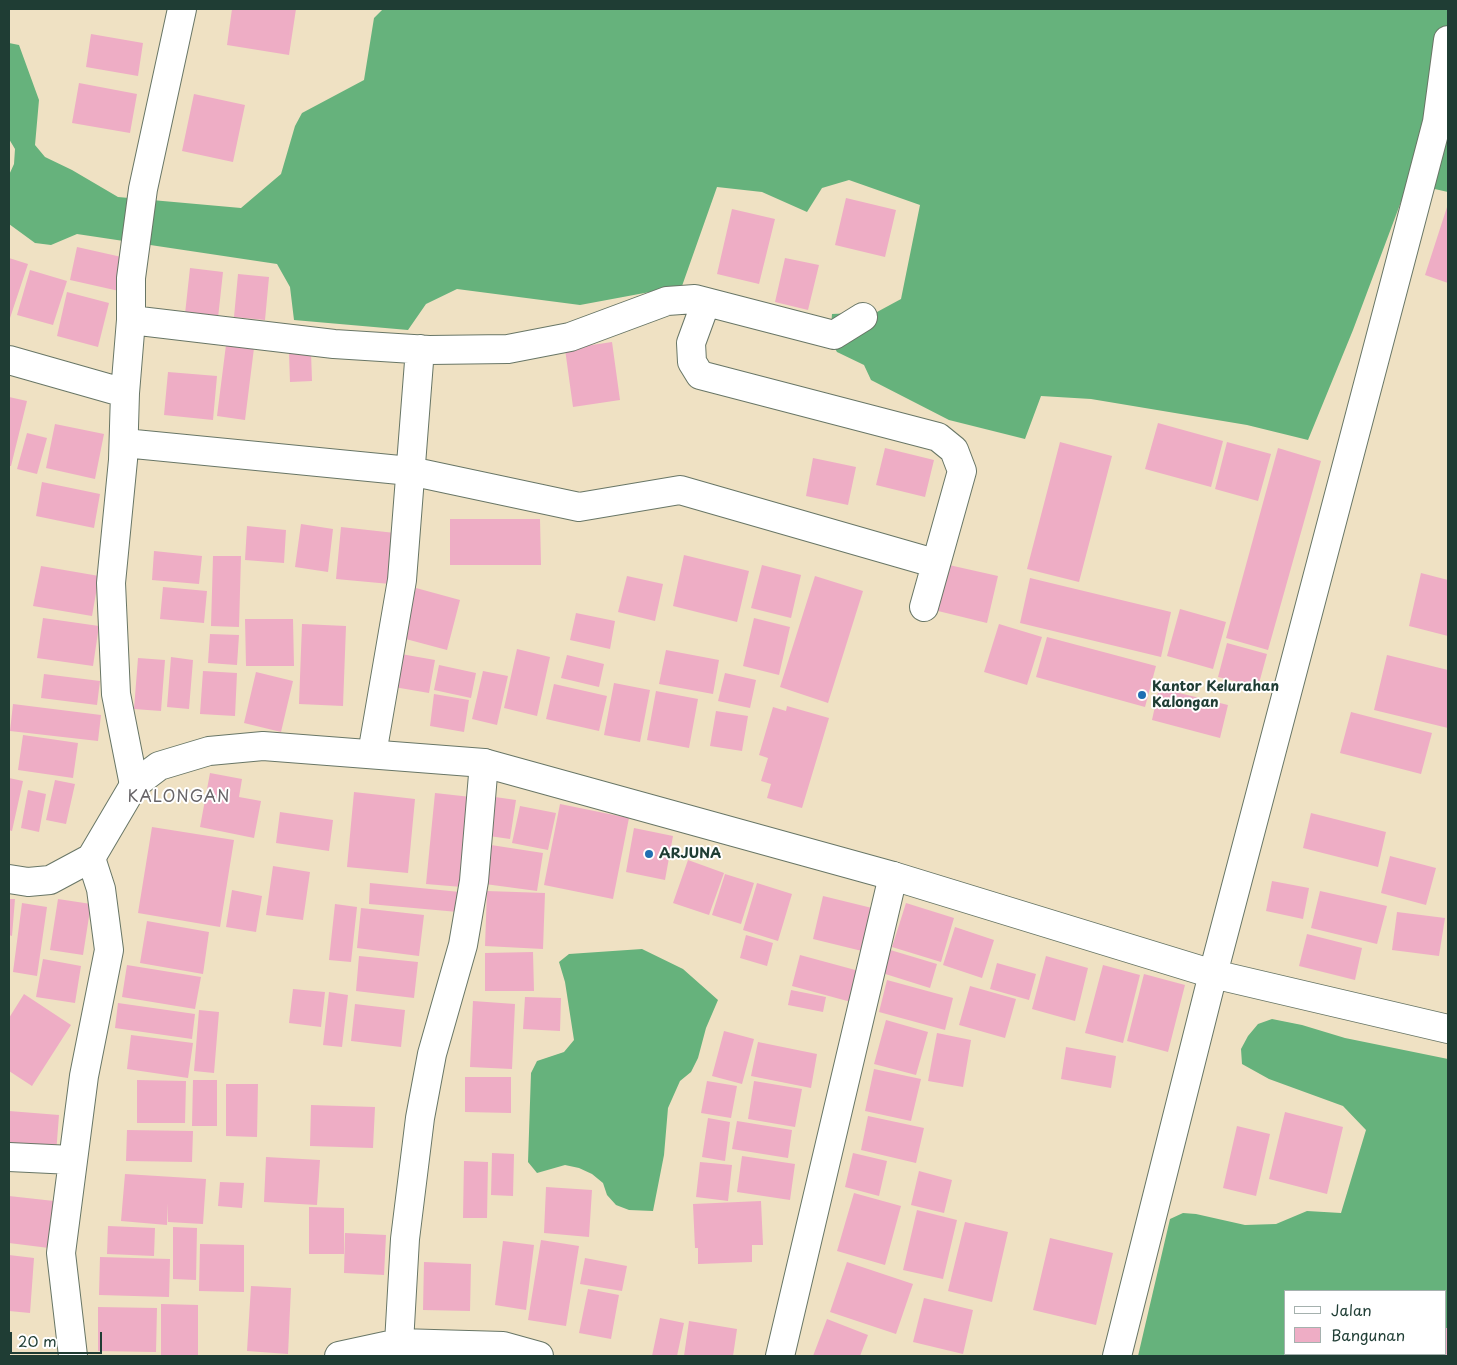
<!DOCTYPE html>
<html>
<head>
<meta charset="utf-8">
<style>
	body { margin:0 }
	#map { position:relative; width:1457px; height:1365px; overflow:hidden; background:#efe1c3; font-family:"Playpen Sans",sans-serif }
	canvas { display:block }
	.frame { position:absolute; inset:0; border:10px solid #1f3d34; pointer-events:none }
	.legend { position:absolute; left:1284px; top:1290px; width:162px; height:65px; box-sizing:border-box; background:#fff; border:1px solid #a5b1ae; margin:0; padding:6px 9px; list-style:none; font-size:15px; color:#1f3d34 }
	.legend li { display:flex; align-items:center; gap:10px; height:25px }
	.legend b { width:25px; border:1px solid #a5b1ae }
	.scale { position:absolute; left:10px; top:1332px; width:92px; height:22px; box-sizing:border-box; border:2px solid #1f3d34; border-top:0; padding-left:6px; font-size:15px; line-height:18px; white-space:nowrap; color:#1f3d34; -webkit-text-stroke:4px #fff; paint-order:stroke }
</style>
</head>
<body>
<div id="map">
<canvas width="1457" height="1365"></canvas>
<div class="frame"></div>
<ul class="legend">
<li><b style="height:6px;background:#fff"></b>Jalan</li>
<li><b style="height:14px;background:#eeadc5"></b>Bangunan</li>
</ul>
<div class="scale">20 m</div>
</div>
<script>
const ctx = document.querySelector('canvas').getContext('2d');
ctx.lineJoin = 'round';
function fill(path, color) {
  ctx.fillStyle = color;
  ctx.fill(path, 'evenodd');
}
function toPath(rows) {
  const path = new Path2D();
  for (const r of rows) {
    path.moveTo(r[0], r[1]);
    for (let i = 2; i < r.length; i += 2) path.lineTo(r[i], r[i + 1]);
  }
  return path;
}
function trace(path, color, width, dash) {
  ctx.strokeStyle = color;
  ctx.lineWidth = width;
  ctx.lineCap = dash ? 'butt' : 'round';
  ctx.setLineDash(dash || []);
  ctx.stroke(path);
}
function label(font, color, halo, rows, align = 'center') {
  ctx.font = font + ' "Playpen Sans",sans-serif';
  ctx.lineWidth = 4;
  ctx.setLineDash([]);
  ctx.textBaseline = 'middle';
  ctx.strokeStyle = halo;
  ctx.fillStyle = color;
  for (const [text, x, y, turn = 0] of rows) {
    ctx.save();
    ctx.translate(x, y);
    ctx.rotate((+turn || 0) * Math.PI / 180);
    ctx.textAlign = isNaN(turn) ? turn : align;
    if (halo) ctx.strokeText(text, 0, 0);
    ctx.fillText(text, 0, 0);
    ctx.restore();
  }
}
const forest = toPath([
	[383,9,1448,9,1448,192,1408,183,1353,330,1308,440,1247,425,1091,399,1041,396,1025,439,949,420,871,380,864,365,837,352,830,340,832,314,877,312,901,299,920,205,849,180,822,188,807,212,762,192,717,187,682,286,580,305,457,289,426,304,408,330,294,320,290,287,277,264,77,234,51,245,35,243,9,224,9,175,14,164,15,149,9,139,9,43,19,45,39,100,35,145,45,157,72,170,118,197,241,208,281,174,295,126,302,113,364,80,374,18],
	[642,949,683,969,718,1000,706,1028,698,1058,691,1072,680,1081,668,1108,664,1155,653,1211,629,1210,616,1205,607,1195,603,1183,592,1174,579,1168,565,1165,537,1173,528,1162,531,1073,537,1061,564,1052,574,1040,565,982,559,962,569,954],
	[1272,1019,1302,1025,1345,1038,1448,1059,1448,1356,1138,1356,1170,1219,1183,1213,1196,1214,1245,1225,1276,1224,1307,1211,1341,1213,1366,1130,1343,1106,1269,1079,1242,1064,1241,1049,1248,1036,1258,1024],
	[1286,1291,1446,1291,1446,1354,1286,1354]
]);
const building = toPath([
	[232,9,296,9,289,55,227,45],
	[91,34,143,43,138,76,86,67],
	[79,83,137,94,130,133,72,123],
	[194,94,245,105,233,162,182,151],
	[846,198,896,210,885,257,835,245],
	[1448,204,1448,283,1425,275],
	[732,209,775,219,759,284,717,274],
	[77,247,126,258,119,291,70,280],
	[9,258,28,264,9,321],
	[785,258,819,265,808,310,775,302],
	[190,268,223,272,218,318,185,314],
	[30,270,67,281,53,325,17,315],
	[238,274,269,277,265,320,234,317],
	[67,292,109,303,98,347,57,336],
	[227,337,255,340,245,420,217,416],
	[612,342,620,400,573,407,565,349],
	[311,352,312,381,290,382,289,353],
	[168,372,217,376,213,420,164,415],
	[9,397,27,401,11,466,9,466],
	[1158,423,1223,441,1211,487,1145,469],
	[55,424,104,434,95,479,46,468],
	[27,433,47,438,37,474,17,469],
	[1060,442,1112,456,1079,582,1027,569],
	[1227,442,1271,454,1258,501,1215,489],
	[885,448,934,460,925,497,876,485],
	[1278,448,1321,461,1268,650,1226,638],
	[813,458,856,467,848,505,806,496],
	[42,482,100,494,94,528,36,516],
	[450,519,540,519,541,565,450,565],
	[301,524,333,529,328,572,295,567],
	[247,526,286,530,284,563,245,560],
	[341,527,395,533,390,584,336,579],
	[154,551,202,556,199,584,152,580],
	[684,555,749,571,737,622,673,606],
	[213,556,241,556,239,627,211,626],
	[762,565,801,575,791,618,751,608],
	[949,565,998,576,987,623,938,611],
	[41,566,99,576,92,616,33,606],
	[1421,573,1448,580,1448,636,1409,626],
	[627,576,663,584,655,621,618,612],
	[815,576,863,591,828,703,780,687],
	[1030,578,1171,612,1161,657,1020,623],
	[163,587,207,591,204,623,160,619],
	[416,588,460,600,447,650,402,638],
	[1180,609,1226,622,1213,669,1167,656],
	[576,613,615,621,610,649,570,640],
	[43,618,99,626,93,666,37,658],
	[754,618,790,627,779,675,743,666],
	[245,619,293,619,294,666,246,666],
	[302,624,346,626,343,706,299,704],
	[999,624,1042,637,1027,685,984,672],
	[210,634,239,635,237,665,208,663],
	[1047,637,1156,666,1145,707,1036,677],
	[1227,643,1267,654,1258,687,1218,677],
	[517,649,550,657,537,716,504,708],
	[666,650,719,660,713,694,659,684],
	[401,654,435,660,429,693,394,687],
	[567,655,604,664,599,687,561,678],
	[1387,655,1448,670,1448,728,1374,710],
	[171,657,193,660,189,709,167,707],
	[138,658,165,660,161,711,134,709],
	[439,665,476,673,471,698,434,690],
	[203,671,237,673,235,716,200,714],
	[483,671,508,676,497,725,472,719],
	[256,672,293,681,281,732,244,723],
	[725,673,756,680,750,708,718,701],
	[44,674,100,681,97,705,41,698],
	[614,683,650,690,640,742,604,735],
	[554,684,607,696,599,731,546,719],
	[1159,688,1228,705,1220,738,1152,720],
	[656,691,698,699,689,748,647,740],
	[434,694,469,700,464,732,430,726],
	[13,704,101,715,98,741,10,731],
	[787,706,829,718,802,808,767,798,771,784,761,781,768,758,759,755,773,707,786,711],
	[716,711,748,716,742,751,710,746],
	[1351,712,1432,733,1421,774,1340,753],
	[23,735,78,743,73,778,18,770],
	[210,773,242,779,239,797,261,801,254,838,200,827],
	[9,778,23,781,12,831,9,830],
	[55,780,75,784,66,824,46,820],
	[28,790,46,794,39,832,21,828],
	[354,792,415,799,408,873,347,867],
	[435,793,471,797,462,887,426,884],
	[495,797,516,800,510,839,489,836],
	[560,804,629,818,613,899,544,885],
	[520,806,556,813,548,850,512,843],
	[280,812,333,820,329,851,276,843],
	[1311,813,1386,832,1378,867,1303,848],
	[152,827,234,840,220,927,138,913],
	[634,828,673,836,665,880,626,872],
	[491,845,543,853,537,891,485,884],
	[1390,856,1436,868,1426,905,1381,893],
	[688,860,724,873,709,915,673,903],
	[273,866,310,872,303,920,266,915],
	[725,874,754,883,741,924,712,915],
	[1272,881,1309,888,1303,919,1266,911],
	[370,883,460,892,458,912,369,904],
	[757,883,792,894,778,941,743,930],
	[232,890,262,896,256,932,226,927],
	[487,891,545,893,543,949,485,946],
	[1320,891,1387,906,1377,944,1311,928],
	[823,896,872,908,862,951,813,939],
	[9,899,15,899,12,936,9,935],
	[58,899,91,904,83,955,50,950],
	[22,903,47,907,37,976,13,972],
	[906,903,954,918,941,962,892,947],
	[335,904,357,907,351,962,329,960],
	[361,908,424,915,419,956,357,948],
	[1397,912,1445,918,1439,956,1392,950],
	[147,921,209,932,203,974,140,963],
	[955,927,994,940,982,978,943,965],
	[1307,934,1362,948,1355,980,1299,966],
	[746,935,773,943,767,966,740,958],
	[887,949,937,964,930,988,879,972],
	[533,952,534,991,485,991,485,953],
	[800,955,859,971,851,1002,792,986],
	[359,956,418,962,414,998,356,991],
	[1046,956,1088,968,1075,1021,1032,1009],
	[43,959,81,966,75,1003,36,997],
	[997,963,1036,974,1029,1000,990,989],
	[127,965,201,977,195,1009,122,997],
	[1103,965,1140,975,1123,1043,1085,1033],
	[1144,974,1185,985,1168,1052,1127,1041],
	[887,980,953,998,945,1030,879,1012],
	[970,986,1016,999,1005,1038,959,1025],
	[293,989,325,992,321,1027,289,1023],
	[791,990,826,997,823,1012,788,1005],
	[329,992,348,995,342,1047,323,1045],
	[24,994,71,1025,32,1086,9,1071,9,1018],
	[525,997,561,998,560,1031,523,1029],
	[473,1001,515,1004,512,1069,470,1067],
	[118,1003,195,1014,192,1039,115,1028],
	[355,1004,405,1010,401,1047,351,1041],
	[199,1010,219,1012,214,1073,194,1071],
	[886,1020,928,1032,916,1075,874,1064],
	[724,1031,754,1039,742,1084,712,1076],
	[937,1033,971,1040,963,1087,928,1081],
	[131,1035,193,1043,188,1078,127,1069],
	[758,1042,817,1054,811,1088,751,1076],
	[1066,1047,1116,1056,1111,1088,1061,1079],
	[874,1069,921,1079,911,1121,865,1111],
	[465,1077,511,1077,511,1113,465,1112],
	[137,1080,186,1081,185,1123,137,1123],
	[193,1080,217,1080,217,1126,192,1126],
	[707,1081,737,1086,731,1118,701,1113],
	[754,1081,802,1089,795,1127,748,1119],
	[226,1084,258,1084,257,1137,226,1136],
	[311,1105,375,1107,373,1148,310,1146],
	[9,1111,59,1115,56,1154,9,1150],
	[1285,1112,1343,1127,1327,1194,1269,1179],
	[868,1116,924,1128,916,1163,861,1150],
	[708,1118,730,1122,725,1161,702,1157],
	[737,1121,792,1130,788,1158,732,1149],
	[1237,1126,1270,1134,1256,1196,1223,1188],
	[127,1130,193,1131,192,1162,126,1161],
	[492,1153,514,1154,513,1196,491,1195],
	[853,1153,887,1161,879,1196,845,1187],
	[742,1156,795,1164,790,1200,737,1192],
	[266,1157,320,1160,317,1205,264,1202],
	[464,1161,488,1162,487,1218,463,1218],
	[700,1162,732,1165,728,1201,696,1197],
	[919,1171,952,1180,944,1213,911,1205],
	[125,1174,206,1179,203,1224,168,1222,168,1203,167,1225,121,1221],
	[220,1182,244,1183,242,1208,218,1206],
	[546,1187,592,1190,589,1237,544,1233],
	[854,1193,901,1206,885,1265,837,1251],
	[9,1196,54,1201,49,1248,9,1243],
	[761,1201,763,1245,752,1245,752,1262,698,1264,698,1248,695,1248,693,1204],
	[309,1207,344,1208,344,1254,309,1254],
	[917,1210,957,1220,943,1279,903,1270],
	[965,1222,1008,1232,992,1302,948,1291],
	[108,1226,155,1228,154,1256,107,1254],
	[173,1227,197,1228,196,1280,173,1279],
	[345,1233,386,1235,384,1275,344,1273],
	[1050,1238,1113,1253,1096,1325,1033,1310],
	[541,1240,579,1246,566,1326,528,1320],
	[503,1241,534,1245,526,1310,495,1305],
	[200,1244,244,1245,244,1292,199,1291],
	[9,1255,34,1258,30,1313,9,1311],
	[100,1257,170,1259,169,1297,99,1295],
	[585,1258,627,1266,622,1291,580,1284],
	[424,1262,471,1264,470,1311,423,1310],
	[847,1262,913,1284,896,1334,830,1312],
	[251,1286,291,1288,288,1354,247,1351],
	[588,1289,619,1295,611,1339,579,1333],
	[924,1298,973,1310,963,1354,913,1342],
	[161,1304,198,1305,198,1356,161,1355],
	[98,1307,157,1308,156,1352,98,1351],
	[660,1318,684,1323,677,1356,652,1356],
	[827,1319,868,1335,860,1356,813,1356],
	[689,1321,737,1329,733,1356,684,1356],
	[1446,1328,1448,1328,1448,1356,1350,1355,1446,1354]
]);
const minor = toPath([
	[706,302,691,343,692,362,700,375,938,437,954,450,962,471,924,607],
	[131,320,131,278,143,189,182,9],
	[9,360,125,393,123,460,111,583,116,694,134,785],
	[125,393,131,320,334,344,429,350,508,349,570,337,667,301,695,299,834,335,863,317],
	[124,443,410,471,579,507,680,490,934,563],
	[372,754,402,580,420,349],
	[1213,974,1448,1029],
	[9,1157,72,1160],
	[399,1343,503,1346,539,1356],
	[73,1356,61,1253,84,1076,109,950,101,889,91,858],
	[339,1356,399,1343,405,1239,420,1118,432,1054,463,945,474,881,484,763],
	[780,1356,893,876],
	[1117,1356,1213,974,1437,122,1448,40]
]);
const major = toPath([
	[9,879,28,882,50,880,91,858,134,785,159,766,209,751,263,746,484,763,893,876,1213,974]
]);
const markers = [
	[1142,695,5,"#1f6fb2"],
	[649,854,5,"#1f6fb2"]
];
const poiNames = [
	["Kantor Kelurahan",1152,687],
	["Kalongan",1152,703],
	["ARJUNA",659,854]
];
const quarterNames = [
	["KALONGAN",179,798]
];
fill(forest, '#66b27c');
fill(building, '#eeadc5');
trace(minor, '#687666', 30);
trace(major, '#687666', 30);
trace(minor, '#fff', 28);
trace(major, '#fff', 28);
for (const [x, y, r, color] of markers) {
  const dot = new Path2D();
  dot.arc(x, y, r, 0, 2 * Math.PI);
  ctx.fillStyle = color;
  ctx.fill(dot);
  trace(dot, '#fff', 2);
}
label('bold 14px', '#1f3d34', '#fff', poiNames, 'left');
ctx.letterSpacing = '1px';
label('16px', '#676467', '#fff', quarterNames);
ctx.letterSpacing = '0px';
</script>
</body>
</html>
